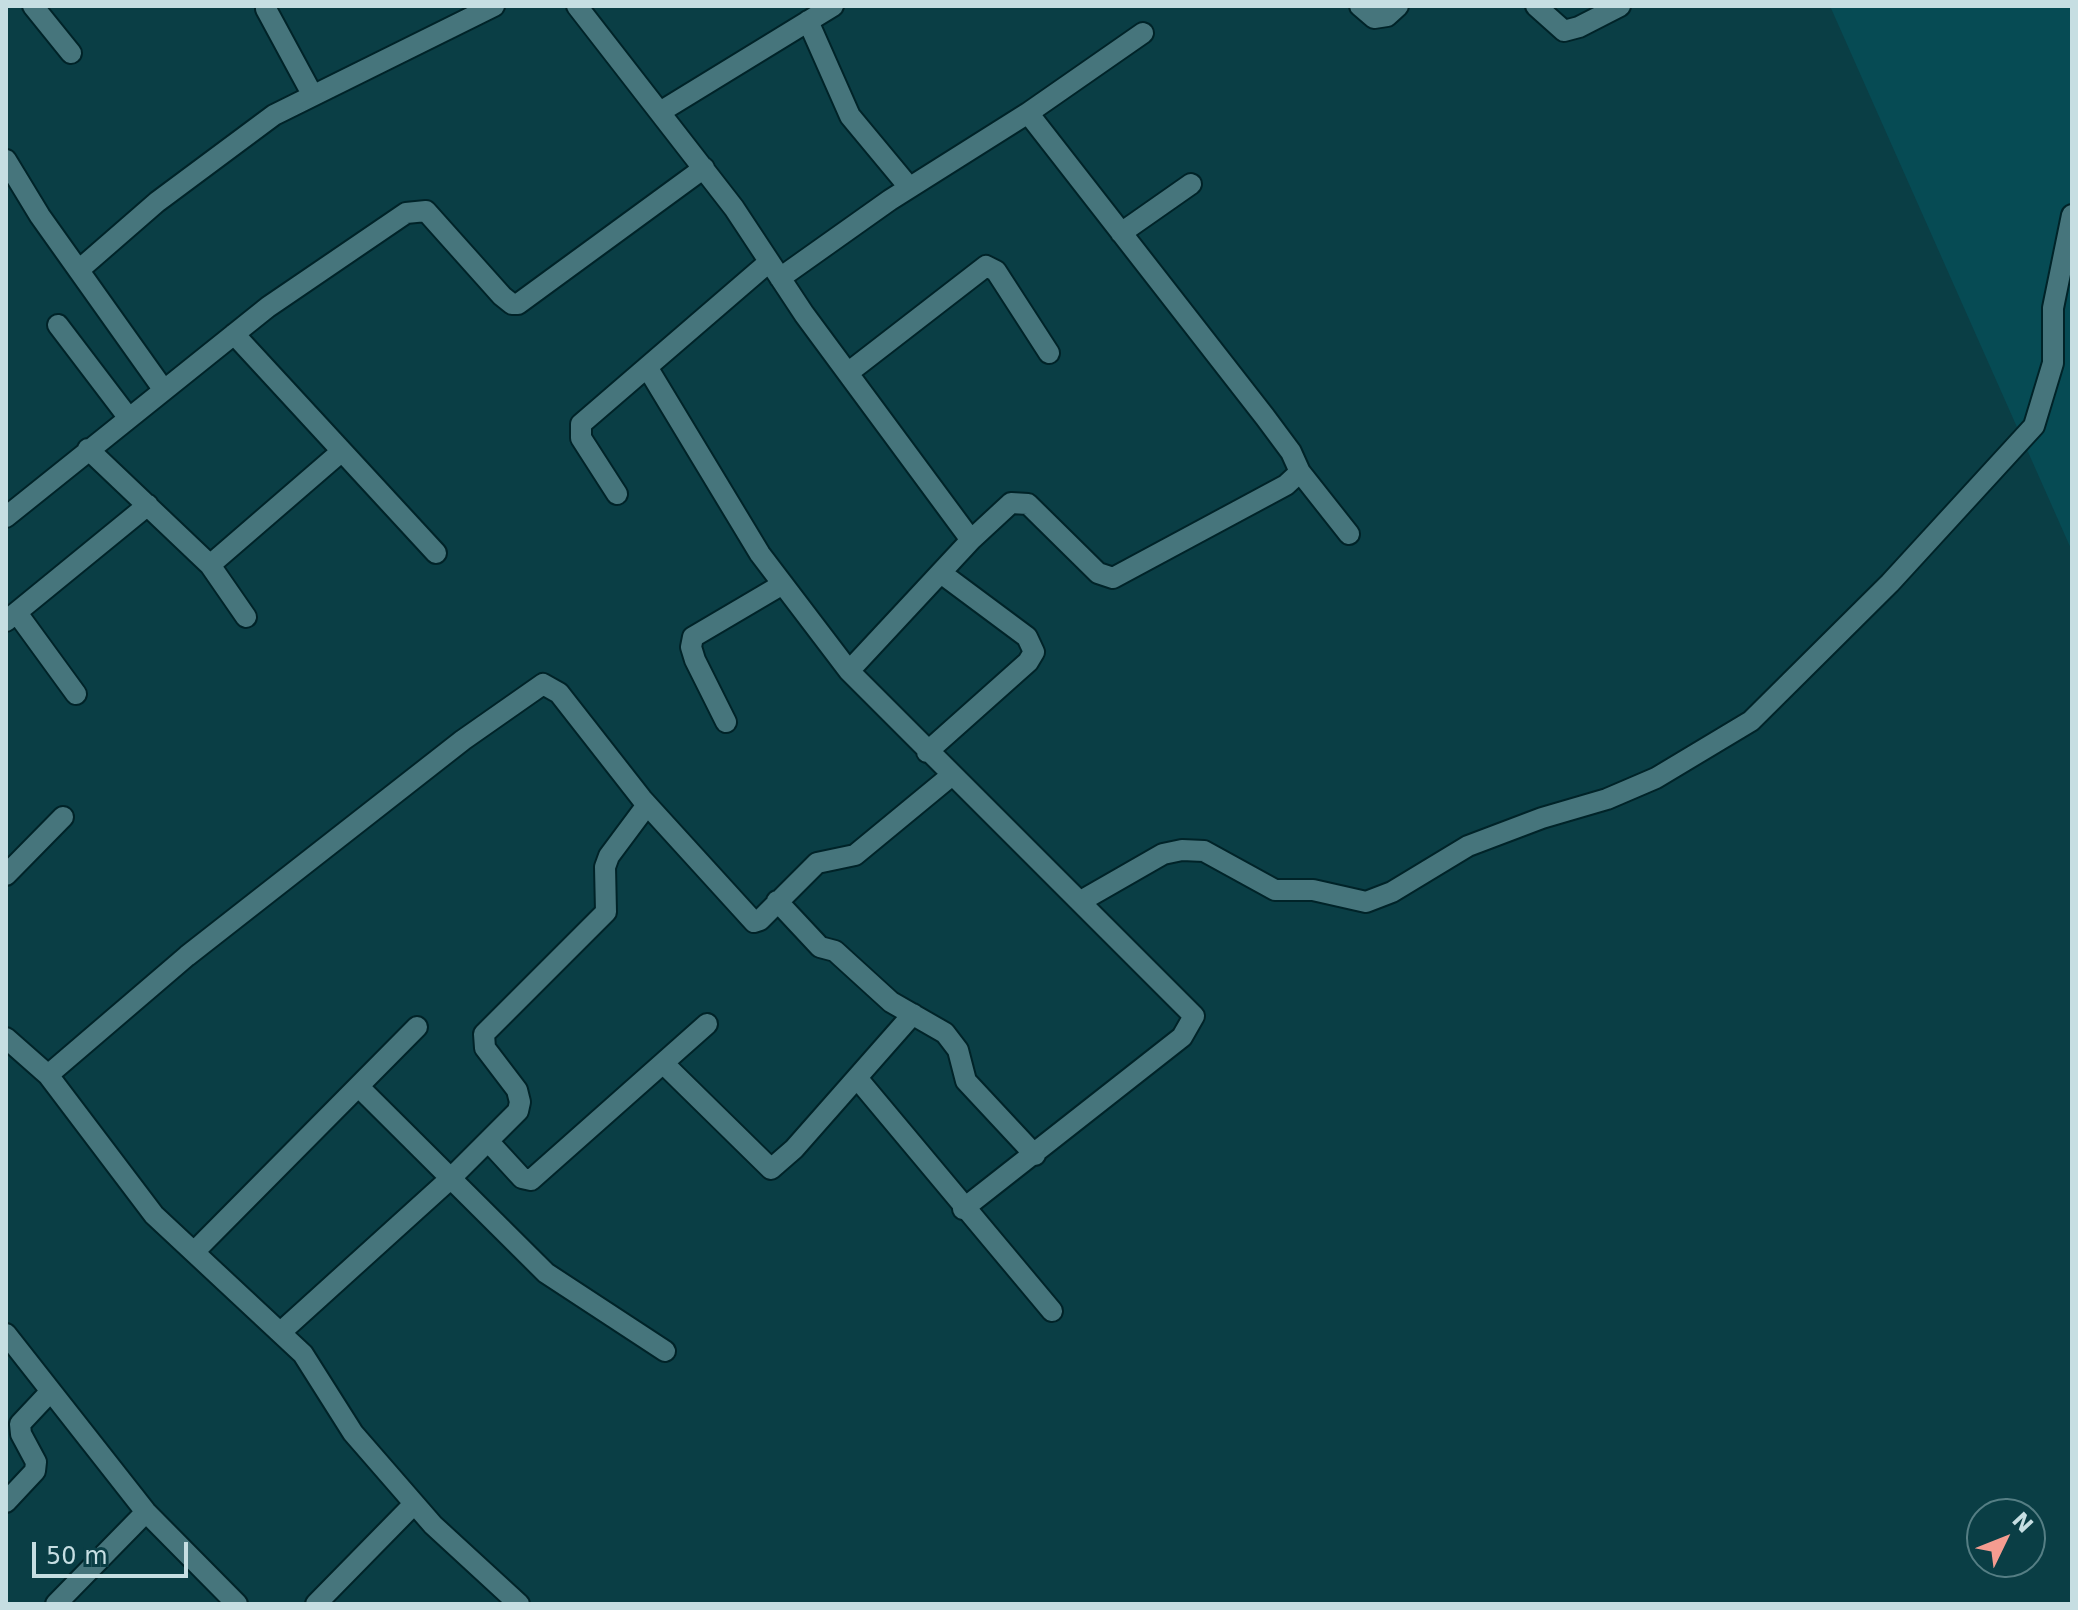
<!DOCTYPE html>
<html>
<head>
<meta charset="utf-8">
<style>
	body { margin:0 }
	#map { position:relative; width:2078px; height:1610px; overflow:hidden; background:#0a3e45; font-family:"DejaVu Sans",sans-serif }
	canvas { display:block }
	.frame { position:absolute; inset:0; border:8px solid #c6dee2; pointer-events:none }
	.north { position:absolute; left:1966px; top:1498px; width:80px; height:80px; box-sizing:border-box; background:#0a3e45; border:2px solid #557e84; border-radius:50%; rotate:47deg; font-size:22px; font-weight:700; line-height:32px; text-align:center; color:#c6dee2 }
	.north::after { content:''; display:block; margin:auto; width:28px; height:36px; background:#f59c90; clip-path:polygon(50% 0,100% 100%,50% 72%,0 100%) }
	.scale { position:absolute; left:32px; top:1542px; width:156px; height:36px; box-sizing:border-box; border:4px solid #c6dee2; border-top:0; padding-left:10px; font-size:24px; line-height:28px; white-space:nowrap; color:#c6dee2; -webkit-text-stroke:6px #0a3e45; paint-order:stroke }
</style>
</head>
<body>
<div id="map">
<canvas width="2078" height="1610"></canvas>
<div class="frame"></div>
<div class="north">N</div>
<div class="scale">50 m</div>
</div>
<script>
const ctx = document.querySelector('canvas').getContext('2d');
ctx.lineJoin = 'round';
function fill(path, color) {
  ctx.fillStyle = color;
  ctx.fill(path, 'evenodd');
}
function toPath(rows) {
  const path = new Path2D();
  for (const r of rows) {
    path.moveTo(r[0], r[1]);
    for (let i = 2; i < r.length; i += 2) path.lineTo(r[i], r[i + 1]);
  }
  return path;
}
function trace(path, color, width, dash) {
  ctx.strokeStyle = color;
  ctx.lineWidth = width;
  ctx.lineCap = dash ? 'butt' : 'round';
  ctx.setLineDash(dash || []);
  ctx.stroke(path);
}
const built = toPath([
	[1830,6,2072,6,2072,551]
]);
const street = toPath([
	[33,6,71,53],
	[577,6,734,208,804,314,971,540],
	[1360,6,1374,18,1387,16,1398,6],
	[1536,6,1564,31,1579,27,1620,6],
	[266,9,312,94],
	[808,21,850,116,909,187],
	[660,112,833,6],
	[6,160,40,216,163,389],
	[1121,233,1191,184],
	[80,269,157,202,274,115,494,6],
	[780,278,890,200,1028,113,1143,33],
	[58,325,128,417],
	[234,334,436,553],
	[647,367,760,554,849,671,1194,1016,1182,1037,963,1209],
	[849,372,986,266,996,271,1049,353],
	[88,449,210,565,246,617],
	[1300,472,1349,534],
	[617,494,581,438,581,424,769,262],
	[6,517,268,307,406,213,426,211,502,296,512,304,518,304,704,168],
	[210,565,342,451],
	[17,613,76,694],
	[6,621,148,505],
	[849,671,971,540,1011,503,1028,504,1098,573,1113,578,1286,485,1300,472,1291,452,1265,417,1028,113],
	[726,722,695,660,691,647,693,637,783,584],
	[927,752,1028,662,1034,652,1027,637,941,573],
	[6,875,63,817],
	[777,901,820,947,835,951,891,1002,945,1033,958,1050,966,1081,1035,1155],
	[1081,901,1163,854,1182,850,1204,851,1275,890,1313,890,1366,902,1392,892,1468,846,1542,818,1607,799,1656,778,1751,721,1890,583,2034,426,2053,363,2053,308,2072,215],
	[6,1038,48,1075,154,1215,303,1354,353,1433,433,1525,519,1604],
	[663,1063,771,1169,794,1149,913,1014],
	[48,1075,187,956,463,740,543,684,559,693,642,799,754,922,760,920,817,863,855,855,952,775],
	[857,1078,1052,1311],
	[359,1087,546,1273,665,1351],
	[488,1141,522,1178,531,1180,707,1024],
	[194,1252,417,1027],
	[282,1331,450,1179,518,1111,520,1102,517,1090,485,1048,484,1034,606,912,605,867,609,856,647,805],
	[6,1334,146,1512,237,1604],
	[6,1502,35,1471,36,1462,21,1434,20,1424,51,1391],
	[56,1604,146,1512],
	[316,1604,414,1504]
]);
fill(built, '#064b54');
trace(street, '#002328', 24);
trace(street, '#46757c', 20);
</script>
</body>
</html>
